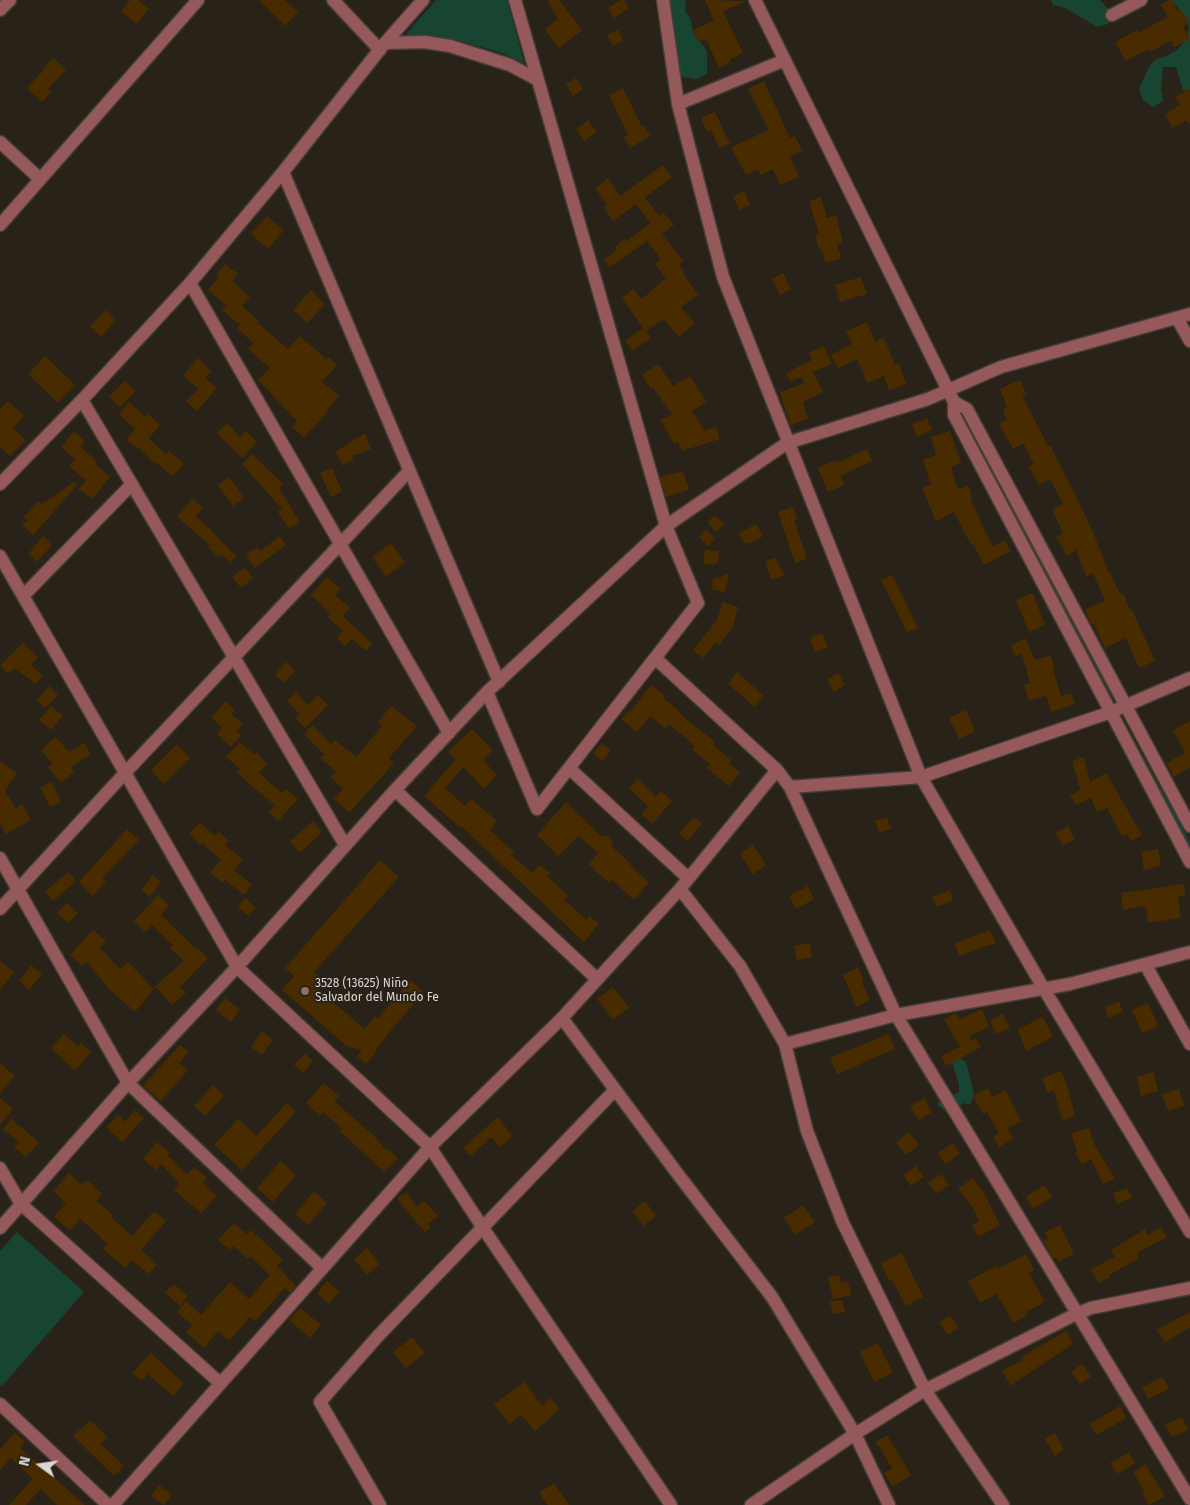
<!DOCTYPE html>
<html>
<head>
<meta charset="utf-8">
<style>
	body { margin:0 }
	#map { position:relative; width:1190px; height:1505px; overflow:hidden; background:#292219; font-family:"Fira Sans",sans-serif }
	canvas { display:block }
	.north { position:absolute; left:15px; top:1440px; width:50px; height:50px; -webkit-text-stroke:4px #292219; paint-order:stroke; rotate:284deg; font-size:14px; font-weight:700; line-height:20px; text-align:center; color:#dcd7d2 }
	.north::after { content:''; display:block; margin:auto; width:18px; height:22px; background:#dcd7d2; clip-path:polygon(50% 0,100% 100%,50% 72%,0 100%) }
</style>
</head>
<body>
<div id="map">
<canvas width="1190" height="1505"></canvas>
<div class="north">N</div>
</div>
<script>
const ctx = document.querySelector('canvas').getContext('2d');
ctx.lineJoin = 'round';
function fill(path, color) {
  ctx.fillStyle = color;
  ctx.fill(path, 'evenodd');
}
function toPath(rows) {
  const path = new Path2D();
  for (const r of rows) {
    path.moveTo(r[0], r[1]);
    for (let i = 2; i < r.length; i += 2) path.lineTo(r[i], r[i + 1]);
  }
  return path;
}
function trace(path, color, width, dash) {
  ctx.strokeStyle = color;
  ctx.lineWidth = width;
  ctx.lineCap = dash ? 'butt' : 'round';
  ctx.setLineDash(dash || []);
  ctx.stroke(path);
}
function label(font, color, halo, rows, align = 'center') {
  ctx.font = font + ' "Fira Sans",sans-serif';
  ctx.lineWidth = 4;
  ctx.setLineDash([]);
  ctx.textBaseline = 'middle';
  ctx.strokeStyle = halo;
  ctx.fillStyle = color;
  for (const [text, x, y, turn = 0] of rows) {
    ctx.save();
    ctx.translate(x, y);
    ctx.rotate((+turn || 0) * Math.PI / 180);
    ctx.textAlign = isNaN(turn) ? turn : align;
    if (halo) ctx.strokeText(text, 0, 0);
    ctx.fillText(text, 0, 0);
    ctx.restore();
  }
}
const green = toPath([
	[436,0,507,0,524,63,502,53,457,40,434,36,407,36,407,33],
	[666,0,686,0,685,11,691,20,693,32,707,51,707,74,696,79,684,77,673,72],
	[1051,0,1100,0,1111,12,1108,24,1097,27,1065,8,1053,5],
	[1171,0,1190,0,1190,90,1183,91,1176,67,1163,67,1161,89,1163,101,1153,107,1143,100,1139,89,1150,65,1156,59,1167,56,1178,49,1187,39,1189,27,1185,16],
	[961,410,1112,697,1110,699,958,411],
	[1124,722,1190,841,1190,848,1122,724],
	[956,1055,966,1062,974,1094,970,1105,964,1103,959,1106,956,1121,937,1104,943,1098,958,1093,959,1090,959,1084,952,1062],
	[17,1232,84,1292,2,1386,0,1384,0,1251]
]);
const building = toPath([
	[130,0,138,0,149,9,136,24,121,11],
	[259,0,285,0,298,12,285,26],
	[547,0,559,0,582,30,559,48,545,29,558,19],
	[620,0,624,0,629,8,614,18,608,8],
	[705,0,747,1,723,11,743,53,729,60,730,62,719,68,706,39,698,42,693,30,714,21],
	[1169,0,1172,0,1178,12,1182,10,1189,23,1183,26,1190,39,1174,47,1171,41,1150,52,1148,49,1126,61,1115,42,1137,30,1138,33,1168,17,1161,5],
	[618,30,623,41,613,46,607,35],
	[53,58,66,70,48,89,51,92,42,102,27,88,44,70,43,69],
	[576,78,583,89,573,96,566,84],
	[764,81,790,138,795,136,802,151,790,156,799,177,780,185,773,169,761,175,758,169,746,175,731,147,769,130,748,89],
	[623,88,642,127,645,126,650,136,630,148,624,137,628,135,609,95],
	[1190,89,1190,125,1187,120,1172,128,1165,114,1180,105,1175,97],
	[715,112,730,144,719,148,711,130,707,132,701,118],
	[588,120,596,132,585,141,576,130],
	[663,165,672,178,645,197,659,216,663,212,674,225,662,234,683,261,679,265,685,272,683,273,698,295,681,307,695,323,679,337,663,319,646,331,651,338,633,351,625,341,643,328,622,298,633,289,642,299,666,278,655,264,661,259,647,241,610,267,604,260,617,250,615,246,625,239,626,242,650,223,636,204,613,221,604,208,607,205,595,188,608,178,620,196],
	[744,191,750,205,739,210,733,196],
	[821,197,827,218,836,215,843,243,837,244,841,258,826,263,821,249,819,249,815,235,819,234,809,201],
	[267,216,284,230,268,249,251,234],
	[225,264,238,274,232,281,250,297,242,306,259,321,258,323,288,349,300,336,326,359,329,357,337,365,322,382,339,395,320,421,304,437,292,427,297,421,258,380,270,368,248,349,253,343,237,328,240,325,222,310,226,305,208,290,219,277,216,274],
	[783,273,791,289,780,295,772,279],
	[861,277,867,294,840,302,835,285],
	[311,290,325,304,307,323,293,310],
	[106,310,116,320,101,337,90,326],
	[867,322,875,342,884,338,895,365,899,363,906,384,889,390,884,376,867,383,857,359,838,368,831,355,852,344,846,331],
	[824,346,832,364,813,372,823,392,803,402,808,419,790,425,780,392,805,383,801,377,790,382,786,373,812,360,809,353],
	[45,356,75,385,58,403,28,374],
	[198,358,211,371,205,378,217,388,197,411,186,401,198,389,183,375],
	[658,364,673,386,690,376,706,402,692,411,705,431,716,427,720,439,682,451,678,442,674,444,661,420,672,414,653,388,651,389,642,375],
	[1020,380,1026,395,1022,396,1048,446,1050,445,1076,496,1093,532,1109,573,1110,572,1120,594,1123,593,1130,610,1132,609,1155,661,1139,668,1126,638,1105,648,1094,624,1091,624,1085,609,1105,601,1093,573,1086,576,1076,550,1067,556,1056,537,1063,533,1052,510,1063,504,1050,479,1039,485,1029,467,1034,464,1023,443,1013,449,999,424,1007,420,1003,410,1007,407,1000,389],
	[125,381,136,391,120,407,109,397],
	[8,401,24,416,13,428,26,440,10,456,0,447,0,410],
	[129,402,145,417,148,414,160,425,149,438,166,455,169,451,184,464,172,476,156,462,155,464,140,449,126,440,135,429,119,414],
	[927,418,932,430,917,437,912,424],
	[227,423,240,437,246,431,257,442,242,458,217,433],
	[74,431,85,441,80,446,97,462,95,464,110,477,92,499,79,489,86,481,69,466,75,459,61,447],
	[950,431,961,463,951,467,958,489,969,486,972,499,970,499,989,539,993,546,1005,540,1011,551,984,565,973,544,971,545,954,512,936,521,922,488,931,485,923,460,936,455,931,437],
	[365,433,371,449,352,456,354,459,343,466,335,452],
	[867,449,872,461,840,476,844,485,828,492,818,468,835,460,836,463],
	[252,454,283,484,279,488,300,522,289,529,278,512,282,509,242,464],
	[332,468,342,491,331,497,320,473],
	[683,471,689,490,666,497,660,477],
	[229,477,244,498,233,506,218,485],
	[74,482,77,485,33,535,22,525,27,520,24,517,38,501,42,504],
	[192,499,203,508,196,516,209,528,236,556,230,562,221,554,218,557,208,547,210,545,177,517],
	[793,507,798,519,794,520,807,559,795,563,778,512],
	[715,515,724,524,716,532,707,522],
	[756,524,763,536,749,544,747,542,744,544,739,533],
	[706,529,715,539,707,546,699,537],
	[43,536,52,545,37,562,28,554],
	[280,536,286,545,255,568,246,554,257,547,260,551],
	[391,543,405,562,386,577,372,557],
	[705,550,719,551,718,562,713,565,703,564],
	[775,558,784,575,771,580,765,561],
	[244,567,253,578,241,588,232,577],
	[729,574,725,592,711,589,713,579],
	[892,575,918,628,907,632,881,580],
	[327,577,340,589,335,595,350,608,343,616,372,644,366,651,352,639,345,646,337,638,343,631,327,617,330,613,311,595],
	[1033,593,1045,625,1029,632,1016,600],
	[723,602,738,607,733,625,734,626,719,645,716,642,703,658,693,650,717,620],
	[822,633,828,647,815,652,810,638],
	[1025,638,1035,660,1051,656,1055,669,1053,670,1061,696,1071,693,1075,704,1051,712,1046,696,1029,701,1024,685,1030,683,1022,654,1015,657,1011,646],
	[23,643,38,657,31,665,43,676,36,684,14,668,8,674,0,666],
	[286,662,295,671,284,683,275,675],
	[737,672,764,696,755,707,728,684],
	[838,673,845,685,834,692,827,680],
	[651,685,665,696,663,698,680,712,679,713,715,742,713,745,731,760,729,763,740,773,729,786,707,768,710,764,692,749,695,746,669,724,666,729,650,716,637,732,621,719,630,710,631,711],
	[49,686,58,695,45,708,37,700],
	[295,692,308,705,318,695,328,705,305,728,295,718,300,714,287,701],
	[226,701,235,710,231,714,243,724,237,731,241,735,231,747,217,734,222,728,211,717],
	[51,706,63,716,51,730,39,720],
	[391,706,417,726,389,758,394,763,349,813,334,799,343,789,331,777,336,771,320,758,324,754,304,734,312,725,331,744,335,740,356,757,382,726,378,722],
	[966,710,975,731,959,739,949,718],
	[1190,721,1190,767,1174,777,1166,763,1185,753,1173,730],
	[472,729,493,750,483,760,497,775,484,789,463,767,445,788,465,806,471,799,497,821,490,830,514,852,511,855,533,873,540,865,550,873,547,876,568,896,564,900,587,920,589,916,599,924,584,942,462,827,461,828,424,796,456,759,448,752],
	[56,737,69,752,84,743,91,754,71,767,74,772,61,783,48,767,52,763,41,750],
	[240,742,254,755,256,752,267,764,259,773,282,793,286,789,298,799,278,821,268,812,275,805,248,783,237,772,240,769,226,757],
	[602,743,611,751,602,761,593,753],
	[177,744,190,758,164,784,151,770],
	[1084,757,1090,782,1106,773,1142,835,1131,841,1127,833,1122,836,1107,808,1097,812,1091,798,1076,805,1070,795,1080,790,1072,761],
	[0,761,17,773,5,791,16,808,22,804,31,820,6,834,0,824],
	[638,779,656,797,661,791,672,801,652,824,641,814,648,806,629,788],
	[52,782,61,802,50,807,40,787],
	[566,802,602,837,605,834,614,843,611,846,631,864,630,865,649,883,634,900,612,880,609,883,588,864,598,853,578,836,558,856,537,835],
	[694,817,702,824,687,841,679,833],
	[887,817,891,829,879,833,875,821],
	[313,821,322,832,300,853,290,841],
	[200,822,215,836,219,832,229,841,225,845,243,860,234,870,252,885,244,895,225,880,223,883,210,873,221,860,202,843,200,845,189,834],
	[1068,826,1075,839,1063,846,1056,833],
	[127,829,139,840,102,878,106,881,93,896,79,882],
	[753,845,766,865,753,874,740,854],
	[1158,849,1161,866,1144,870,1141,852],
	[380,860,399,877,314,972,323,979,316,987,364,1029,375,1016,378,1018,410,980,424,992,392,1029,376,1050,377,1051,366,1064,357,1056,362,1050,348,1047,282,990,294,976,285,968],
	[68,872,76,881,53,901,45,892],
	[153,875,161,882,150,897,141,890],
	[1184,884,1185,896,1178,897,1181,918,1148,923,1146,906,1123,910,1121,893],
	[808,886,814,899,796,909,789,896],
	[950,890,953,900,937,907,932,897],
	[158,895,169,905,161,915,196,949,197,947,208,958,180,987,186,993,172,1005,155,986,184,961,170,948,173,946,152,925,145,932,134,921],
	[245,898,256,908,249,916,238,907],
	[67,903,78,913,68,923,57,913],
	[93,930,106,941,100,948,120,969,128,962,154,989,135,1012,110,990,87,962,82,966,70,955],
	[990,930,996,943,959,956,955,943],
	[810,943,812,957,797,960,794,946],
	[0,961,14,972,0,990],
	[31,965,42,974,29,990,19,981],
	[858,967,864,982,862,983,870,1000,856,1007,843,975],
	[613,987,629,1008,613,1020,597,999],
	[225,998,240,1010,231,1022,216,1010],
	[1119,1002,1123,1012,1108,1018,1105,1007],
	[1148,1003,1158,1026,1142,1033,1132,1010],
	[982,1009,989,1027,969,1036,971,1041,976,1038,981,1047,946,1066,941,1056,960,1047,944,1019,956,1013,960,1019],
	[1003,1014,1010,1028,996,1034,990,1020],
	[1043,1017,1053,1037,1026,1051,1018,1029],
	[262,1031,273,1040,262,1055,251,1047],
	[64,1034,78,1047,81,1043,91,1052,75,1071,51,1048],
	[889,1034,895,1049,837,1074,830,1058],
	[180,1045,189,1052,179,1063,188,1070,161,1101,143,1086],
	[305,1054,313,1061,303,1073,294,1065],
	[0,1063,15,1076,0,1093],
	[1061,1071,1068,1088,1075,1116,1062,1120,1054,1090,1048,1093,1042,1078],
	[1154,1072,1158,1091,1141,1096,1137,1077],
	[324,1083,339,1096,334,1101,374,1136,386,1150,388,1149,398,1158,384,1172,340,1131,342,1129,323,1112,320,1116,306,1103],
	[213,1085,224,1096,205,1116,194,1106],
	[988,1088,993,1097,1005,1090,1021,1121,1008,1128,1013,1139,999,1147,993,1136,999,1133,987,1112,983,1114,973,1096],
	[1179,1089,1184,1106,1168,1111,1162,1094],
	[0,1098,13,1109,0,1125],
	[924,1098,932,1112,919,1120,910,1106],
	[286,1103,296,1112,242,1170,214,1145,238,1119,257,1136],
	[135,1110,144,1118,122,1142,106,1127,118,1115,125,1122],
	[498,1117,512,1136,500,1147,491,1137,471,1156,463,1148],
	[11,1119,39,1142,26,1157,14,1147,18,1142,3,1129],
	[1089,1128,1095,1146,1115,1178,1103,1184,1091,1159,1082,1165,1075,1153,1077,1152,1071,1133],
	[909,1132,919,1145,906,1155,896,1142],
	[157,1142,170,1153,168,1155,187,1175,194,1167,207,1178,203,1183,217,1196,201,1213,174,1190,179,1183,161,1164,156,1170,143,1159],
	[953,1143,960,1154,945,1164,937,1153],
	[281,1161,296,1175,273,1202,257,1188],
	[916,1166,924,1177,911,1186,903,1175],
	[69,1173,82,1185,87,1180,102,1194,96,1201,113,1215,111,1217,132,1236,154,1211,166,1221,141,1250,157,1265,149,1274,132,1260,125,1268,103,1249,107,1244,99,1237,100,1236,80,1219,70,1231,54,1217,66,1203,53,1191],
	[942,1174,949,1185,936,1194,928,1183],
	[973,1178,983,1191,1000,1225,978,1237,972,1225,979,1221,973,1208,958,1189],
	[1044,1185,1052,1197,1033,1209,1026,1197],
	[1127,1188,1132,1198,1117,1204,1113,1193],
	[314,1191,327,1203,308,1225,295,1214],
	[407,1192,417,1207,424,1201,438,1216,428,1224,431,1228,425,1232,404,1208,397,1198],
	[645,1201,656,1216,644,1226,632,1212],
	[803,1205,815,1222,795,1235,784,1218],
	[234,1223,247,1234,251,1230,283,1260,277,1266,296,1286,290,1293,285,1288,255,1321,250,1317,229,1341,218,1331,204,1348,186,1332,192,1325,177,1312,186,1301,201,1315,230,1282,249,1299,270,1275,250,1256,248,1259,233,1246,230,1250,218,1240],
	[1060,1225,1074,1254,1058,1262,1056,1257,1053,1258,1043,1241,1048,1239,1045,1232],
	[1161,1227,1167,1237,1137,1253,1139,1258,1109,1275,1110,1277,1098,1283,1091,1269,1115,1257,1111,1250,1145,1229,1148,1235],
	[367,1248,380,1264,367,1275,354,1259],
	[902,1253,923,1297,906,1306,892,1280,889,1281,881,1263],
	[1026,1254,1034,1270,1029,1273,1045,1302,1026,1312,1028,1315,1014,1323,996,1294,980,1303,968,1281,996,1266,998,1269],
	[839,1275,841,1283,848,1281,851,1295,833,1299,828,1277],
	[327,1281,340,1292,329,1304,317,1293],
	[174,1284,188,1296,180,1306,165,1293],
	[842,1300,845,1312,833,1314,830,1302],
	[300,1308,321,1325,310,1338,289,1320],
	[1190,1312,1190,1327,1165,1343,1157,1330,1174,1320],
	[950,1315,958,1328,948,1335,939,1322],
	[1066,1331,1073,1344,1010,1386,1002,1371,1022,1360,1021,1358,1031,1351],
	[412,1337,425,1353,406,1368,393,1352],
	[878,1343,893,1373,874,1382,860,1352],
	[151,1353,184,1384,173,1396,148,1374,142,1381,132,1373],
	[1082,1364,1091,1377,1080,1384,1071,1372],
	[1163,1377,1169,1389,1148,1399,1142,1387],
	[525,1382,542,1406,550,1398,560,1409,535,1431,521,1415,509,1424,494,1404],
	[1120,1406,1126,1418,1097,1435,1090,1424],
	[1182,1417,1188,1430,1171,1437,1165,1425],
	[90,1420,107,1437,101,1444,124,1466,114,1476,73,1436],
	[15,1433,25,1442,20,1448,85,1505,57,1505,41,1489,26,1505,9,1505,33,1479,11,1458,0,1470,0,1449],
	[1055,1433,1064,1450,1055,1456,1045,1439],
	[887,1435,911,1475,893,1487,884,1473,892,1468,876,1442],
	[1129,1452,1135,1463,1117,1474,1110,1463],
	[1145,1464,1165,1496,1149,1505,1142,1493,1145,1492,1133,1472],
	[554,1483,569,1505,548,1505,539,1493],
	[159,1485,172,1495,164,1505,151,1496]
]);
const minor = toPath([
	[333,0,380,50],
	[663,0,678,104,723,277,921,777,1044,989,1190,1232],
	[755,0,954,402,954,415,1190,862],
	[0,10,10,0],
	[1112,15,1141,0],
	[385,43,425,42,450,46,510,65,538,80],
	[678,104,785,60],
	[0,142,40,179],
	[283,172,499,682],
	[0,225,198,0],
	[190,283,449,733],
	[1177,318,1190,341],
	[82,400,345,845],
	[954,402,967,409,1190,826],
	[0,484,82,400,190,283,283,172,385,43,423,0],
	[0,556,237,967,430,1147,483,1228,671,1505],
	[23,596,132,484],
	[655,658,777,770,790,787,896,1015,1190,1499],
	[487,692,537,809,698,603,666,526,515,0],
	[569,768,688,878],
	[790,787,921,777,1111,712,1190,678],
	[395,790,597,979],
	[0,858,128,1083,322,1268],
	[680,889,740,966,785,1044,807,1131,843,1223,925,1390,1003,1505],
	[0,909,125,773,409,471],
	[1145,964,1190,1044],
	[562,1018,677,1173,772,1297,855,1434,889,1505],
	[785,1044,896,1015,1070,984,1190,952],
	[0,1168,21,1204,220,1383],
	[0,1228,128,1083,237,967,395,790,487,692,666,526,787,443,928,399,1001,367,1190,314],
	[0,1404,108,1505],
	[113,1505,430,1147,562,1018,680,889,777,770],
	[380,1505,320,1402,378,1336,615,1090],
	[751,1505,855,1434,925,1390,1074,1315,1091,1308,1190,1288]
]);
const markers = [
	[305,991,5,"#8d6e63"]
];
const poiNames = [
	["3528 (13625) Niño",315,984],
	["Salvador del Mundo Fe",315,998]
];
fill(green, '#184532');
fill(building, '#492b00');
trace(minor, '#463f37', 15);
trace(minor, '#95595b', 12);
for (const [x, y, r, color] of markers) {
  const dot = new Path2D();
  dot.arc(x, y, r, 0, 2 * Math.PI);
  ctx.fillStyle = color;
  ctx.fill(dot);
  trace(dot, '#292219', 2);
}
label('12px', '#dcd7d2', '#292219', poiNames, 'left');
</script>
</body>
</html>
